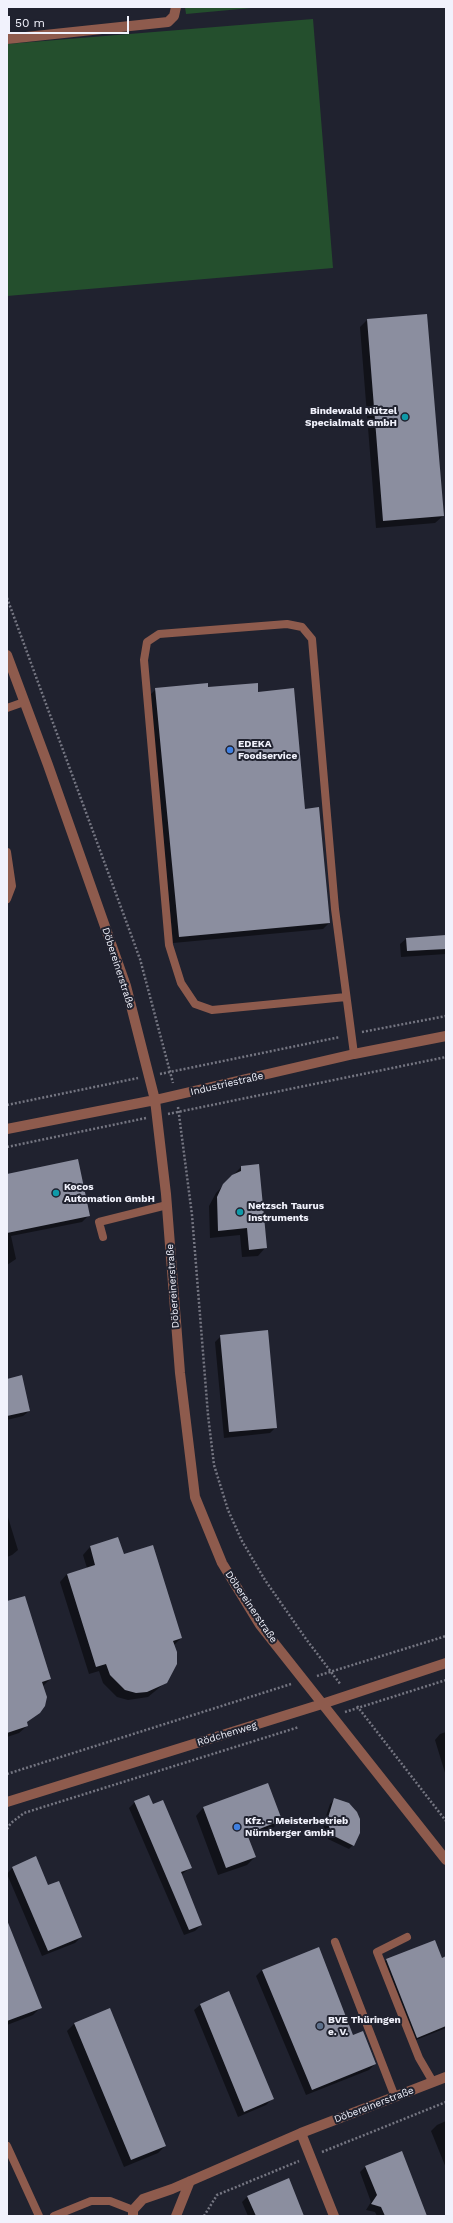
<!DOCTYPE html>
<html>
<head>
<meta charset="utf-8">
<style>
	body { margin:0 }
	#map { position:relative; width:453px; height:2223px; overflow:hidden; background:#20222f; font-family:"Work Sans",sans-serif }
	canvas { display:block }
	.frame { position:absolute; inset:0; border:8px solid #f1f2fc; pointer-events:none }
	.scale { position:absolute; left:8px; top:16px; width:121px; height:18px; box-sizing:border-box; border:2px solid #f1f2fc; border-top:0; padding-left:5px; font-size:12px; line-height:14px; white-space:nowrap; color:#f1f2fc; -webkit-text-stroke:3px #20222f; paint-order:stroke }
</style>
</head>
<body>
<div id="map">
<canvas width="453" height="2223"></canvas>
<div class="frame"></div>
<div class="scale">50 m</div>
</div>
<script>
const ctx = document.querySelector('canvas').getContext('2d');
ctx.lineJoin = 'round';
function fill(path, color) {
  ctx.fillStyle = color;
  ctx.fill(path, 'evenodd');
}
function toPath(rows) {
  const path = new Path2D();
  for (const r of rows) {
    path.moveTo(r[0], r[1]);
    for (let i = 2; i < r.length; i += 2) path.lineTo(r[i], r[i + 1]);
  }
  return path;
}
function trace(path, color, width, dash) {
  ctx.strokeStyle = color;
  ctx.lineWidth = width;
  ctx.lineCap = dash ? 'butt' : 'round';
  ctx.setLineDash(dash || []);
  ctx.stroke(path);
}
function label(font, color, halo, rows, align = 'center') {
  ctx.font = font + ' "Work Sans",sans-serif';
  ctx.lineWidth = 4;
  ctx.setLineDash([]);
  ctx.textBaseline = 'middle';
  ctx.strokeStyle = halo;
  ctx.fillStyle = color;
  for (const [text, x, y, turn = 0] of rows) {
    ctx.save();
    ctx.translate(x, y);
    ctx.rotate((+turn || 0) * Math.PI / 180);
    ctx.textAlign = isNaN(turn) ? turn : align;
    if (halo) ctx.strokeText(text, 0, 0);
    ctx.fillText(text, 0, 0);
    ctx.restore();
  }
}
const green = toPath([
	[185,7,262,7,186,14],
	[313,19,333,268,7,296,7,44]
]);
const shadow = toPath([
	[367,320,443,516,435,523,376,528,360,327],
	[207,688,258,693,304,810,329,923,323,929,173,943,150,695,156,689],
	[446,936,446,954,401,957,400,944,406,939],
	[241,1167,265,1248,258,1256,242,1257,240,1235,210,1238,209,1206,216,1193],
	[7,1203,88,1216,82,1222,11,1236,16,1259,7,1265],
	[221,1336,276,1427,270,1433,224,1438,215,1342],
	[7,1380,29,1411,23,1416,7,1420],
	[7,1514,18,1550,12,1555,7,1557],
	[118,1538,123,1556,181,1638,174,1645,166,1682,148,1697,128,1700,117,1697,103,1683,99,1671,89,1674,60,1582,67,1574,87,1568,83,1555,90,1547],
	[7,1602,50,1679,43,1686,39,1712,26,1723,27,1726,19,1733,7,1737],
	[446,1732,446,1776,435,1740,440,1734],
	[267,1785,281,1820,273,1828,247,1838,255,1857,247,1865,218,1875,196,1816,203,1808],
	[148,1796,190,1868,181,1875,201,1925,195,1931,184,1935,129,1808,135,1802],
	[334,1800,353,1845,349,1849,328,1839,323,1825,330,1804],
	[13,1867,48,1886,81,1937,75,1943,42,1956,7,1874],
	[7,1920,41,2007,33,2015,7,2025],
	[434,1941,441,1959,446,1957,446,2028,411,2042,381,1966,386,1960],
	[262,1970,375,2064,369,2070,306,2095,256,1976],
	[228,1993,272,2099,266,2105,238,2117,194,2010,200,2005],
	[75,2023,165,2146,158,2153,124,2167,67,2031],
	[446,2121,446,2168,431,2131,437,2125],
	[366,2166,426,2216,377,2216,375,2212,366,2210,371,2202,360,2172],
	[248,2196,303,2216,248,2216,242,2202]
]);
const building = toPath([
	[427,314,444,516,383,521,367,319],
	[208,683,208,687,258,683,258,692,294,688,305,809,319,807,330,923,179,937,155,688],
	[446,935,446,949,407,951,406,938],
	[78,1159,90,1216,7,1233,7,1174],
	[259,1164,267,1248,249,1250,247,1228,218,1231,217,1197,223,1184,232,1175,241,1171,241,1166],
	[268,1330,277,1428,229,1432,220,1335],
	[22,1375,30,1411,7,1416,7,1379],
	[118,1537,124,1554,153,1545,182,1638,173,1641,177,1652,177,1664,167,1683,147,1692,136,1693,125,1690,110,1675,106,1664,96,1667,67,1574,95,1565,90,1546],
	[25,1596,51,1679,42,1682,47,1697,45,1706,40,1713,27,1722,28,1726,7,1733,7,1601],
	[268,1783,282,1820,247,1834,256,1857,226,1868,203,1807],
	[149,1795,153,1804,163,1800,192,1868,181,1872,202,1925,189,1930,134,1801],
	[334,1798,349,1803,357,1812,360,1819,360,1833,354,1846,332,1835,327,1821],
	[36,1856,48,1885,59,1881,82,1937,48,1951,12,1867],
	[7,1920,42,2008,7,2021],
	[435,1940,442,1958,446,1956,446,2026,417,2038,386,1959],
	[319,1947,353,2035,363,2031,376,2064,312,2090,262,1970],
	[229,1991,274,2099,244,2112,200,2004],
	[110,2008,166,2146,131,2160,74,2023],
	[402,2151,427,2216,385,2216,381,2207,371,2204,377,2195,365,2166],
	[289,2178,304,2216,256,2216,247,2196]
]);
const path = toPath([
	[7,598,140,959,173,1083],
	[362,1032,446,1016],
	[160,1074,340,1037],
	[7,1105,138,1078],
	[178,1107,192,1215,208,1415,214,1465,228,1510,242,1541,265,1580,306,1639,341,1685],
	[168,1114,446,1057],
	[7,1147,146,1118],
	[317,1676,446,1636],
	[357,1706,446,1821],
	[345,1712,446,1680],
	[7,1774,291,1684],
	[7,1829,11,1823,24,1813,299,1727],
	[322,2152,446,2102],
	[204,2216,217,2195,299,2161]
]);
const service = toPath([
	[7,708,24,702],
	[7,852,12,886,7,899],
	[346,997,212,1010,195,1004,181,983,169,945,144,660,147,642,159,634,287,624,302,627,312,639,335,909,354,1054],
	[103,1237,99,1222,167,1205],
	[407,1937,377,1952,419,2058,433,2082],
	[335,1942,395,2097],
	[7,2146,39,2216],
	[54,2216,91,2201,110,2201,133,2210]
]);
const minor = toPath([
	[7,39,168,22,174,16,176,7],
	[7,655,48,765,126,986,155,1100,166,1194,180,1373,195,1497,222,1563,260,1625,446,1860],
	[7,1129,155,1100,354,1054,446,1036],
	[7,1802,322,1704,446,1663],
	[301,2133,334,2216],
	[133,2216,133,2210,143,2199,172,2189,301,2133,446,2077],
	[176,2216,190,2181]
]);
const markers = [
	[405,417,4,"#0f9aa8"],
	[230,750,4,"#3f7fe0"],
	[56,1193,4,"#0f9aa8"],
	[240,1212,4,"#0f9aa8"],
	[237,1827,4,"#3f7fe0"],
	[320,2026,4,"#5c6f8a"]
];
const poiNames = [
	["Bindewald Nützel",397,411,"right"],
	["Specialmalt GmbH",397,423,"right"],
	["EDEKA",238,744],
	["Foodservice",238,756],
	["Kocos",64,1187],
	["Automation GmbH",64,1199],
	["Netzsch Taurus",248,1206],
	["Instruments",248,1218],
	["Kfz. - Meisterbetrieb",245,1821],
	["Nürnberger GmbH",245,1833],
	["BVE Thüringen",328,2020],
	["e. V.",328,2032]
];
const streetNames = [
	["Döbereinerstraße",118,968,72],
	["Industriestraße",227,1084,-13],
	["Döbereinerstraße",173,1286,-94],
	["Döbereinerstraße",251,1607,56],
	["Rödchenweg",227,1734,-17],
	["Döbereinerstraße",374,2105,-21]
];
fill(green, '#244f2d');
fill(shadow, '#0007');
fill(building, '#8b8e9f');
trace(path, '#757682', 2.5, [2, 2]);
trace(service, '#8e5b4d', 8);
trace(minor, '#8e5b4d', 10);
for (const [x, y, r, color] of markers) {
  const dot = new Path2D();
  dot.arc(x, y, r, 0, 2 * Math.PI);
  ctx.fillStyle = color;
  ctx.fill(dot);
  trace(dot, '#20222f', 1.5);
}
label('bold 10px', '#f1f2fc', '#20222f', poiNames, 'left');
label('10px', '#f1f2fc', '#20222f', streetNames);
</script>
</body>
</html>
